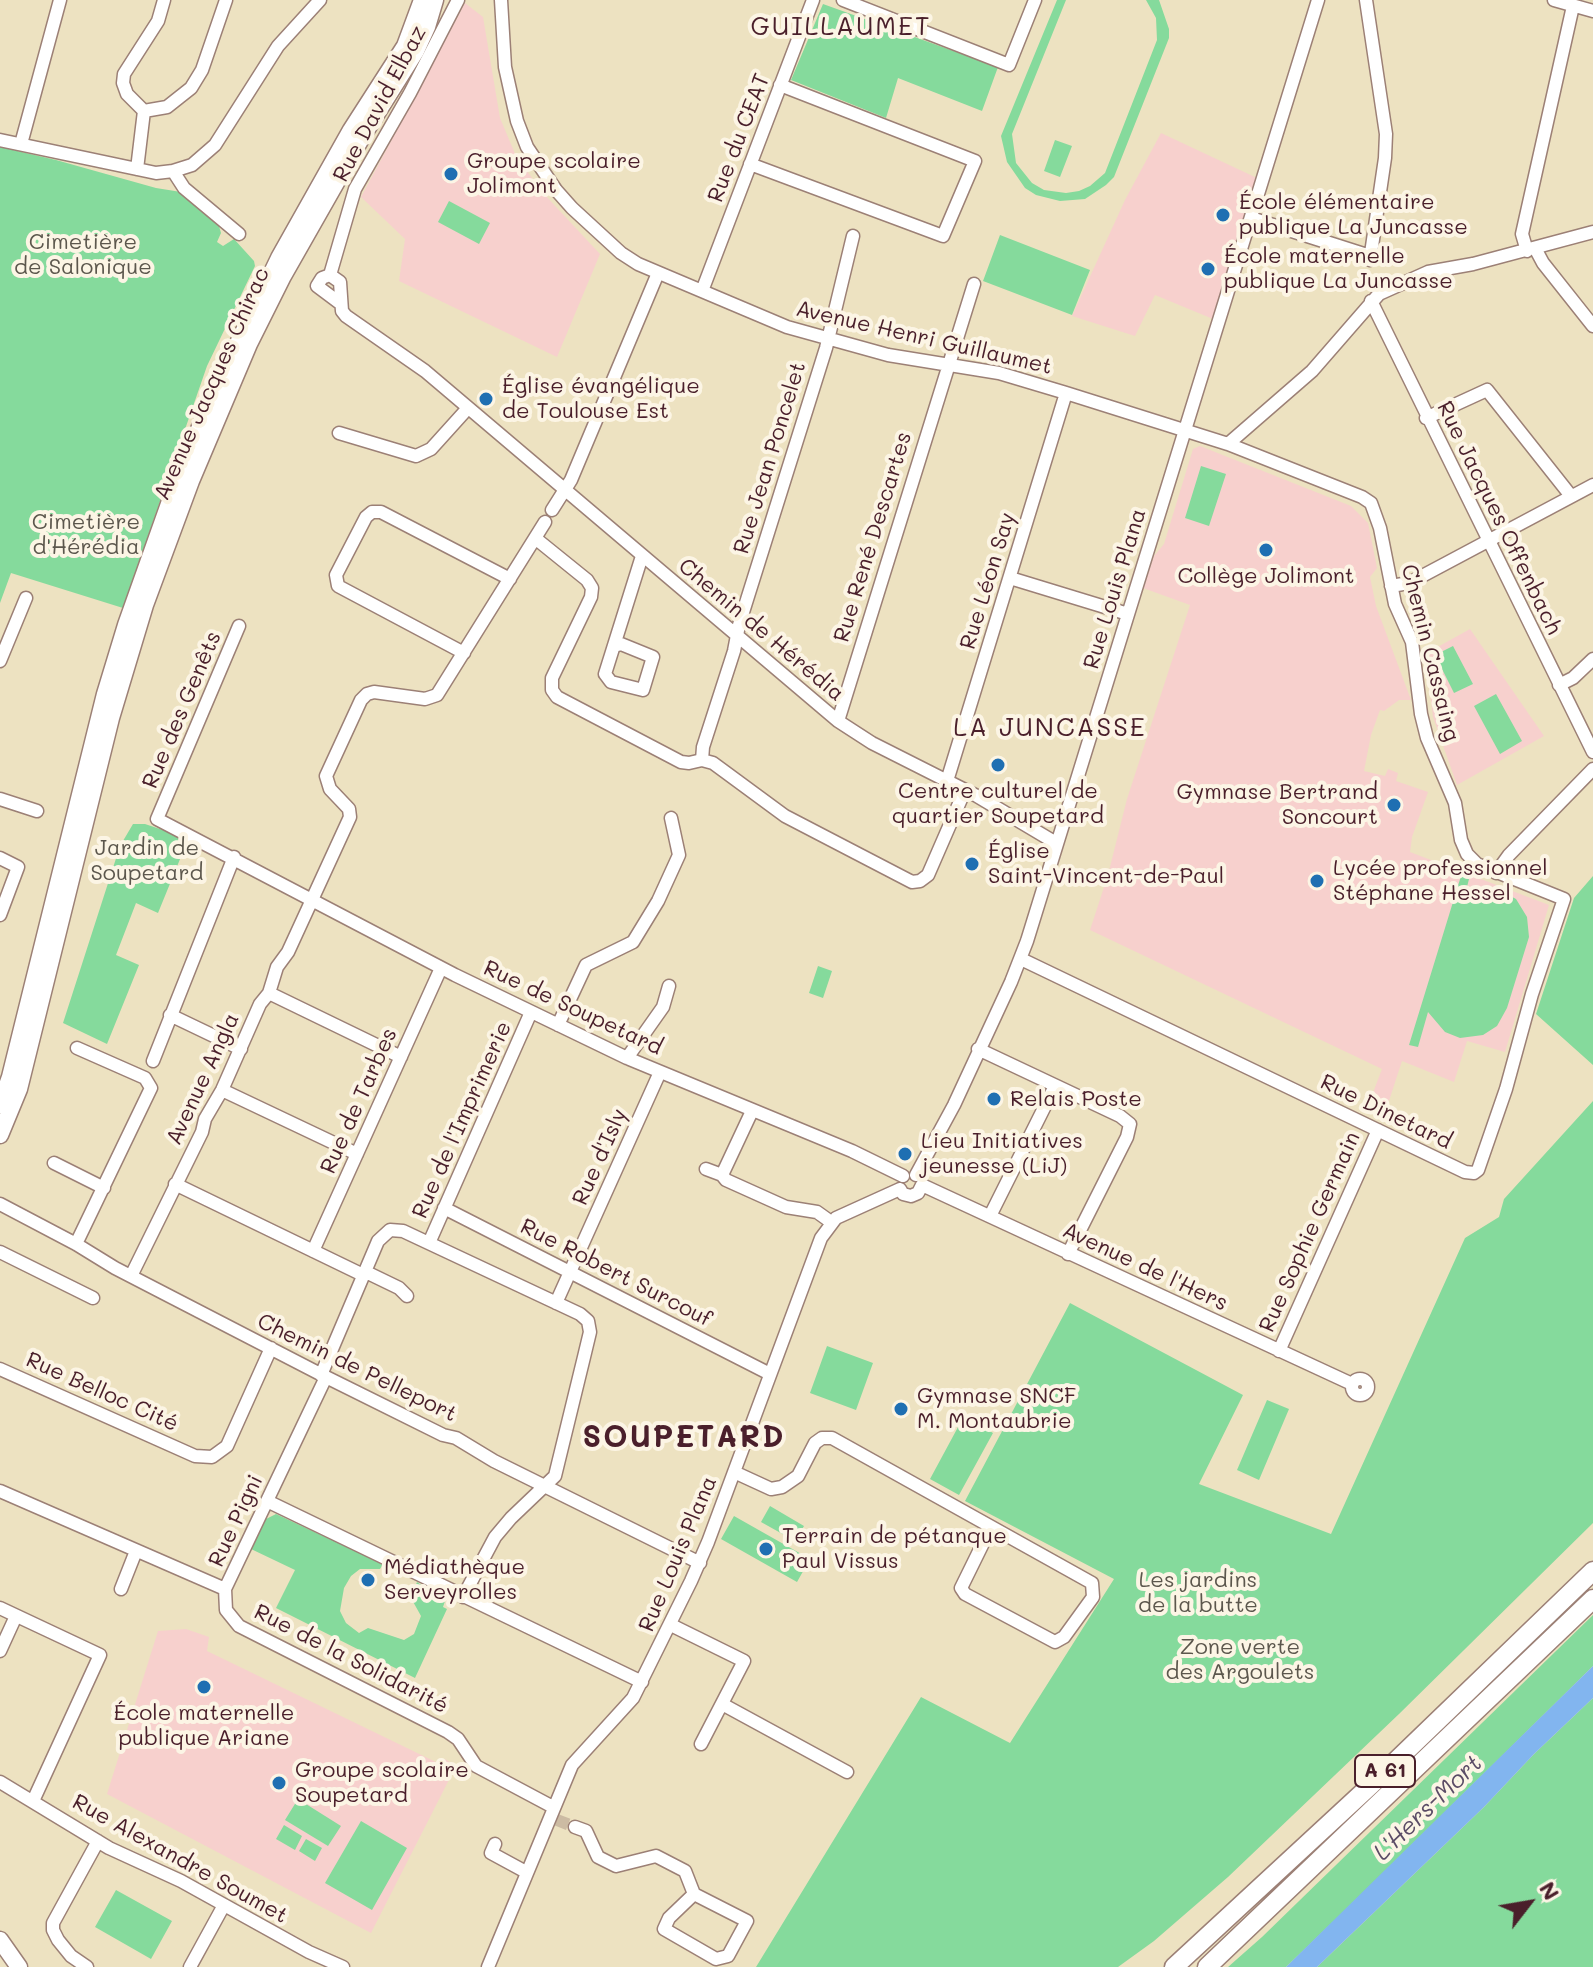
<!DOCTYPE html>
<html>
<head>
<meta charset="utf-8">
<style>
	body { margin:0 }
	#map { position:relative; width:1593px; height:1967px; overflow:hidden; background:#ede2c1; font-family:Mali,sans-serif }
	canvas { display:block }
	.north { position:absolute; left:1489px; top:1863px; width:80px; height:80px; -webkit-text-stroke:6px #fcf5e5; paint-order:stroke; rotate:59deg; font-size:22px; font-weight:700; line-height:32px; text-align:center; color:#4a1f2b }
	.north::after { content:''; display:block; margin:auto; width:28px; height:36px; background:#4a1f2b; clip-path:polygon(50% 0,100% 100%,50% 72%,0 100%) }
</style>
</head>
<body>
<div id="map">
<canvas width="1593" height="1967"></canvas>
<div class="north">N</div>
</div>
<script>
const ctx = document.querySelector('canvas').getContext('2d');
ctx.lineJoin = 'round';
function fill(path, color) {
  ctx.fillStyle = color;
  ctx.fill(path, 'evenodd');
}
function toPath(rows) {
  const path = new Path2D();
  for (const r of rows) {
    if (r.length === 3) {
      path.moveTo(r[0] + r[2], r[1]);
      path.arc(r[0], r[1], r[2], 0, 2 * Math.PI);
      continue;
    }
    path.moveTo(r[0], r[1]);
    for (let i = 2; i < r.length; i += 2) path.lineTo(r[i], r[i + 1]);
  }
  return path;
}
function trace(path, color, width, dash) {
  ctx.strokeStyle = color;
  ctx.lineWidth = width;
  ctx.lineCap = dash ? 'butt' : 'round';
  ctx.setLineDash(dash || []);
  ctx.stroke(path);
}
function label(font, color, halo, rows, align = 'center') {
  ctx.font = font + ' Mali,sans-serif';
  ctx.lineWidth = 8;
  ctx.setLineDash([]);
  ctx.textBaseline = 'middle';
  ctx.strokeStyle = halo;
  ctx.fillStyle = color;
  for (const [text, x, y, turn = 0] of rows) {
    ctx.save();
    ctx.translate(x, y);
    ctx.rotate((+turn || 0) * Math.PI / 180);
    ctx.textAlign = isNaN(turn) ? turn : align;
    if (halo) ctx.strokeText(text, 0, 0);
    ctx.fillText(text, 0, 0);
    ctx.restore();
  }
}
const built = toPath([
	[465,3,483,17,500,118,516,156,543,193,600,254,557,357,399,281,405,239,361,197],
	[1161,133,1257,178,1213,319,1155,295,1135,336,1072,316,1125,200],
	[1200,446,1351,506,1368,523,1377,568,1370,577,1376,606,1411,700,1399,700,1384,711,1380,710,1371,735,1364,771,1385,776,1388,769,1398,773,1396,781,1428,792,1412,837,1410,852,1549,905,1505,1052,1467,1041,1454,1082,1402,1061,1383,1119,1366,1111,1382,1069,1090,930,1108,875,1127,799,1190,605,1143,588,1154,556,1164,544,1193,449],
	[1470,629,1544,736,1457,785,1433,717,1425,654],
	[186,1629,209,1637,207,1651,442,1765,445,1759,456,1766,371,1933,107,1794,158,1631]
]);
const green = toPath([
	[1057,0,1066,0,1012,134,1016,163,1032,183,1044,190,1066,193,1079,191,1090,186,1105,173,1157,40,1156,18,1146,0,1159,0,1169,29,1169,38,1114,177,1106,185,1085,199,1060,201,1036,195,1025,188,1007,162,1001,136],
	[823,4,998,67,982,111,898,78,886,118,791,80],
	[1055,140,1072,146,1060,177,1044,171],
	[0,147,56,160,156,188,181,192,219,226,221,233,217,242,223,246,234,239,254,261,255,266,207,366,123,608,11,573,0,603],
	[449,201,490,223,479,244,438,222],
	[1000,235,1090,270,1072,315,983,281],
	[1201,466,1226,474,1209,526,1185,518],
	[1453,646,1473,684,1454,693,1435,655],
	[1496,694,1522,741,1500,754,1474,706],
	[133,824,145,824,169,832,187,842,158,913,136,903,116,955,139,965,107,1044,63,1023,120,846],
	[1461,876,1469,879,1465,895,1477,890,1497,889,1516,899,1527,917,1529,937,1507,1008,1497,1026,1483,1035,1460,1038,1445,1032,1428,1012,1418,1047,1409,1045],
	[1593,876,1593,1065,1536,1014,1574,898],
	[818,966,832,971,823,998,809,993],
	[1593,1101,1593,1523,1399,1714,1228,1877,1154,1941,1118,1967,756,1967,921,1697,1010,1743,1114,1579,965,1501,1070,1303,1243,1395,1199,1484,1331,1534,1465,1238,1499,1217,1504,1199],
	[827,1346,873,1363,856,1410,810,1393],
	[1267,1400,1289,1409,1259,1480,1237,1470],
	[964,1416,993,1433,959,1495,930,1479],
	[770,1506,804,1526,795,1541,761,1522],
	[276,1514,383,1564,380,1569,360,1569,351,1576,344,1588,340,1611,346,1623,359,1633,368,1628,404,1640,414,1634,421,1616,411,1598,417,1582,445,1601,443,1607,447,1609,415,1678,276,1608,295,1570,251,1549,264,1520],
	[734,1516,810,1559,797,1582,721,1539],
	[1593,1615,1593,1666,1360,1896,1286,1967,1228,1967,1262,1937],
	[1593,1698,1593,1967,1317,1967,1484,1807,1534,1754],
	[298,1799,341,1826,328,1846,285,1820],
	[361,1821,407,1848,372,1910,325,1883],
	[284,1825,302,1836,295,1850,276,1839],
	[306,1839,322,1848,315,1861,299,1851],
	[116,1890,172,1921,151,1959,95,1927]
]);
const water = toPath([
	[1593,1666,1593,1698,1534,1754,1484,1807,1317,1967,1286,1967]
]);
const minorTunnel = toPath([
	[557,1820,575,1827]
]);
const minor = toPath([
	[501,0,505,67,517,121,527,147,556,190,572,208,621,253,638,264,787,327,888,355,999,373,1066,393,1228,444,1362,497,1371,503,1380,528,1395,604,1412,642,1421,714,1427,738,1455,803,1461,840,1467,854,1477,864,1564,899,1532,994,1506,1089,1478,1170,1474,1173,1465,1172,1021,959],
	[843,0,1009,65,1035,0],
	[1366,0,1386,134,1385,158,1370,260],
	[1554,0,1593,11],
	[144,111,127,94,123,83,124,74,158,21,164,0],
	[0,140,156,173,173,171,192,165,215,145,278,46,320,0],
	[21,144,60,0],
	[750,164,943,236,975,161,780,85],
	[137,169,144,111,167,107,191,88,202,70,226,0],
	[173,171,184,188,239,234],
	[1251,218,1370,256],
	[1535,248,1543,263,1593,326],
	[1527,251,1522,234,1573,6],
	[330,275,355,189,410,93,458,0],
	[702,291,813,0],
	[1371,301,1593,752],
	[341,304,317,286,322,278,330,275,340,282,342,311,346,316,425,371,838,721,872,743,977,796,1056,843],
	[1426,418,1487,390,1571,496],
	[339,433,416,456,431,449,468,408],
	[1228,444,1312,371,1379,294,1428,272,1473,264,1593,232],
	[552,510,571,480,658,273],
	[535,538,587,580,592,588,591,597,552,678,552,690,557,697,681,762,689,763,702,760,713,763,785,816,912,882,920,881,928,875,965,790],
	[1010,578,1128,614],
	[1391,586,1409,583,1593,485],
	[239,626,157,819,455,975,627,1058,852,1151,903,1176],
	[614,646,621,644,653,657,643,690,611,682,605,674,642,556],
	[464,653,338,586,336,575,366,517,372,512,381,512,510,579],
	[0,661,26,598],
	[1559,685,1573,678,1593,659],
	[838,721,974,284],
	[702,760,703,747,734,651,739,625,826,348,853,236],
	[947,781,1066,393],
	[0,799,37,811],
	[0,858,18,867,0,915],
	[1496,873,1509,855,1593,769],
	[269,993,401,1057],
	[170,1015,241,1049],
	[558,1025,586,965,633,942,658,901,679,855,671,818],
	[978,1049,1120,1116,1130,1124,1127,1137,1068,1254],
	[627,1058,663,1007,669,986],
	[153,1061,234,857],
	[222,1090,357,1154],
	[54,1163,104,1188],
	[706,1169,722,1175,726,1180,786,1207,817,1212,831,1222],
	[722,1175,752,1111],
	[916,1175,954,1105,1011,982,1027,941,1318,0],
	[175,1184,363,1275,368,1273,399,1288,407,1296],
	[922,1185,1352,1384],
	[900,1189,903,1194,911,1196,918,1193,922,1185],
	[0,1204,76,1244,115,1268,326,1377,443,1435,456,1438,494,1461,700,1563],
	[444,1208,770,1374],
	[990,1216,1055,1086],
	[429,1243,531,1012],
	[76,1244,151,1088,145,1078,77,1048],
	[313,1251,441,968],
	[0,1252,93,1298],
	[131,1276,202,1132,205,1119,222,1090,260,1004,269,993,277,967,288,952,350,817,349,809,330,789,326,776,361,700,367,694,374,692,425,699,437,695,545,522],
	[556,1303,660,1072],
	[1279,1351,1378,1130],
	[0,1369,195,1456,212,1457,227,1446,271,1348],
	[321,1375,378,1241,390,1230,403,1231,580,1314,588,1321,590,1332,584,1357,555,1476,511,1518,495,1537,463,1597],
	[326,1377,225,1589,226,1610,239,1626,448,1732,458,1739,476,1766,553,1807],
	[1360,1387,8],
	[734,1472,771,1489,782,1487,798,1476,815,1443,822,1438,832,1438,1092,1583,1093,1597,1064,1637,1055,1642,965,1594,961,1588,991,1527],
	[0,1491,225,1589],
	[267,1501,642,1682],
	[121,1589,136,1551],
	[0,1608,100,1655,33,1801],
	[671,1625,744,1661,701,1744],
	[0,1651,16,1616],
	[722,1704,847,1772],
	[0,1782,109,1848,181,1881,309,1952,343,1967],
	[575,1827,586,1831,598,1857,616,1866,656,1856,685,1871,694,1894,747,1921,728,1956,716,1959,664,1929,669,1918,694,1894],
	[495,1844,491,1853,526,1872],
	[87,1967,71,1956,58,1940,53,1930,53,1923,98,1841],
	[190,1967,224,1905],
	[488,1967,572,1765,633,1698,691,1581,708,1542,821,1238,836,1218,900,1189]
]);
const major = toPath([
	[0,1105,10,1077,105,694,126,625,175,487,215,391,279,258,351,130,405,46,422,0],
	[0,1135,19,1089,111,718,145,605,191,481,249,344,283,276,362,137,416,51,427,27,435,0],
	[0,1940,19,1967]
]);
const highway = toPath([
	[1174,1967,1371,1785,1593,1571],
	[1207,1967,1593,1599]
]);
const markers = [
	[451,174,8,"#1f6fb2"],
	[1223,215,8,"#1f6fb2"],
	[1208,269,8,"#1f6fb2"],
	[486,399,8,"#1f6fb2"],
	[1266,550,8,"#1f6fb2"],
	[998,765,8,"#1f6fb2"],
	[1394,805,8,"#1f6fb2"],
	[972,864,8,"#1f6fb2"],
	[1317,881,8,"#1f6fb2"],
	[994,1099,8,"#1f6fb2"],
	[905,1154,8,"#1f6fb2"],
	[901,1409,8,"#1f6fb2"],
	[766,1549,8,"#1f6fb2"],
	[368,1580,8,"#1f6fb2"],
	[204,1687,8,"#1f6fb2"],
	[279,1783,8,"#1f6fb2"]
];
const shields = [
	[1385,1771,60]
];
const shieldNames = [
	["A 61",1385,1771]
];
const streetNames = [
	["Rue David Elbaz",380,104,-62],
	["Rue du CEAT",739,138,-69],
	["Avenue Henri Guillaumet",924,338,13],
	["Avenue Jacques Chirac",212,384,-66],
	["Rue Jean Poncelet",770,458,-73],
	["Rue Jacques Offenbach",1499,518,64],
	["Rue René Descartes",873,537,-73],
	["Rue Léon Say",988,581,-73],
	["Rue Louis Plana",1115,589,-73],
	["Chemin de Hérédia",761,630,40],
	["Chemin Cassaing",1430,653,76],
	["Rue des Genêts",182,710,-67],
	["Rue de Soupetard",573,1008,25],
	["Avenue Angla",203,1079,-65],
	["Rue de Tarbes",359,1101,-66],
	["Rue Dinetard",1386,1112,26],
	["Rue de l'Imprimerie",462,1120,-66],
	["Rue d'Isly",600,1157,-66],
	["Rue Sophie Germain",1310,1232,-66],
	["Avenue de l'Hers",1145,1267,25],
	["Rue Robert Surcouf",616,1273,27],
	["Chemin de Pelleport",357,1368,26],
	["Rue Belloc Cité",102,1392,24],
	["Rue Pigni",236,1521,-65],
	["Rue Louis Plana",678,1554,-67],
	["Rue de la Solidarité",351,1659,27],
	["Rue Alexandre Soumet",180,1859,29]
];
const poiNames = [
	["Groupe scolaire",467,161],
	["Jolimont",467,186],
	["École élémentaire",1239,202],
	["publique La Juncasse",1239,227],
	["École maternelle",1224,256],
	["publique La Juncasse",1224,281],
	["Église évangélique",502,386],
	["de Toulouse Est",502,411],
	["Collège Jolimont",1266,576,"center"],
	["Centre culturel de",998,791,"center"],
	["quartier Soupetard",998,816,"center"],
	["Gymnase Bertrand",1378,792,"right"],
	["Soncourt",1378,817,"right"],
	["Église",988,851],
	["Saint-Vincent-de-Paul",988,876],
	["Lycée professionnel",1333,868],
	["Stéphane Hessel",1333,893],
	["Relais Poste",1010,1099],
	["Lieu Initiatives",921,1141],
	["jeunesse (LiJ)",921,1166],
	["Gymnase SNCF",917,1396],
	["M. Montaubrie",917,1421],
	["Terrain de pétanque",782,1536],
	["Paul Vissus",782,1561],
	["Médiathèque",384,1567],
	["Serveyrolles",384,1592],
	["École maternelle",204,1713,"center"],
	["publique Ariane",204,1738,"center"],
	["Groupe scolaire",295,1770],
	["Soupetard",295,1795]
];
const parkNames = [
	["Cimetière",83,242],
	["de Salonique",83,267],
	["Cimetière",86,522],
	["d'Hérédia",86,547],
	["Jardin de",147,848],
	["Soupetard",147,873],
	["Les jardins",1198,1580],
	["de la butte",1198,1605],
	["Zone verte",1240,1647],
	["des Argoulets",1240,1672]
];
const waterNames = [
	["L'Hers-Mort",1428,1808,-44]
];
const quarterNames = [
	["GUILLAUMET",841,27],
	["LA JUNCASSE",1050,728]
];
const districtNames = [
	["SOUPETARD",684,1438]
];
fill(built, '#f7d0cd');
fill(green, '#85da9c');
fill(water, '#82b5ef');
trace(minorTunnel, '#ccbba3', 12, [12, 6]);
trace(minor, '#9c8076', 15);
trace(major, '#9c8076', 19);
trace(highway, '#9c8076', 21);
trace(minor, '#fff', 12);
trace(major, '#fff', 16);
trace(highway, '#fff', 18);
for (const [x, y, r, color] of markers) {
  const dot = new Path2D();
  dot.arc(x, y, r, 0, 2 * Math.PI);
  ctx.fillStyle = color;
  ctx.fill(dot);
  trace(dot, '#fcf5e5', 3);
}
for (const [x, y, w] of shields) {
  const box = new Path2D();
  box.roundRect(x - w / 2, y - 16, w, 32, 6);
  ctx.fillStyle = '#fcf5e5';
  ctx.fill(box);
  trace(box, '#4a1f2b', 2);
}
label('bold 20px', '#4a1f2b', null, shieldNames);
label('22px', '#4a1f2b', '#fcf5e5', streetNames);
label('22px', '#4a1f2b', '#fcf5e5', poiNames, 'left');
label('22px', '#5c574d', '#fcf5e5', parkNames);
label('italic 24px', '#5b4c66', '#fcf5e5', waterNames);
ctx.letterSpacing = '2px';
label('26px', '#4a1f2b', '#fcf5e5', quarterNames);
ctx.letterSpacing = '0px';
ctx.letterSpacing = '2px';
label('bold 30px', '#4a1f2b', '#fcf5e5', districtNames);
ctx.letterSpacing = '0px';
</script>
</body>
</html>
